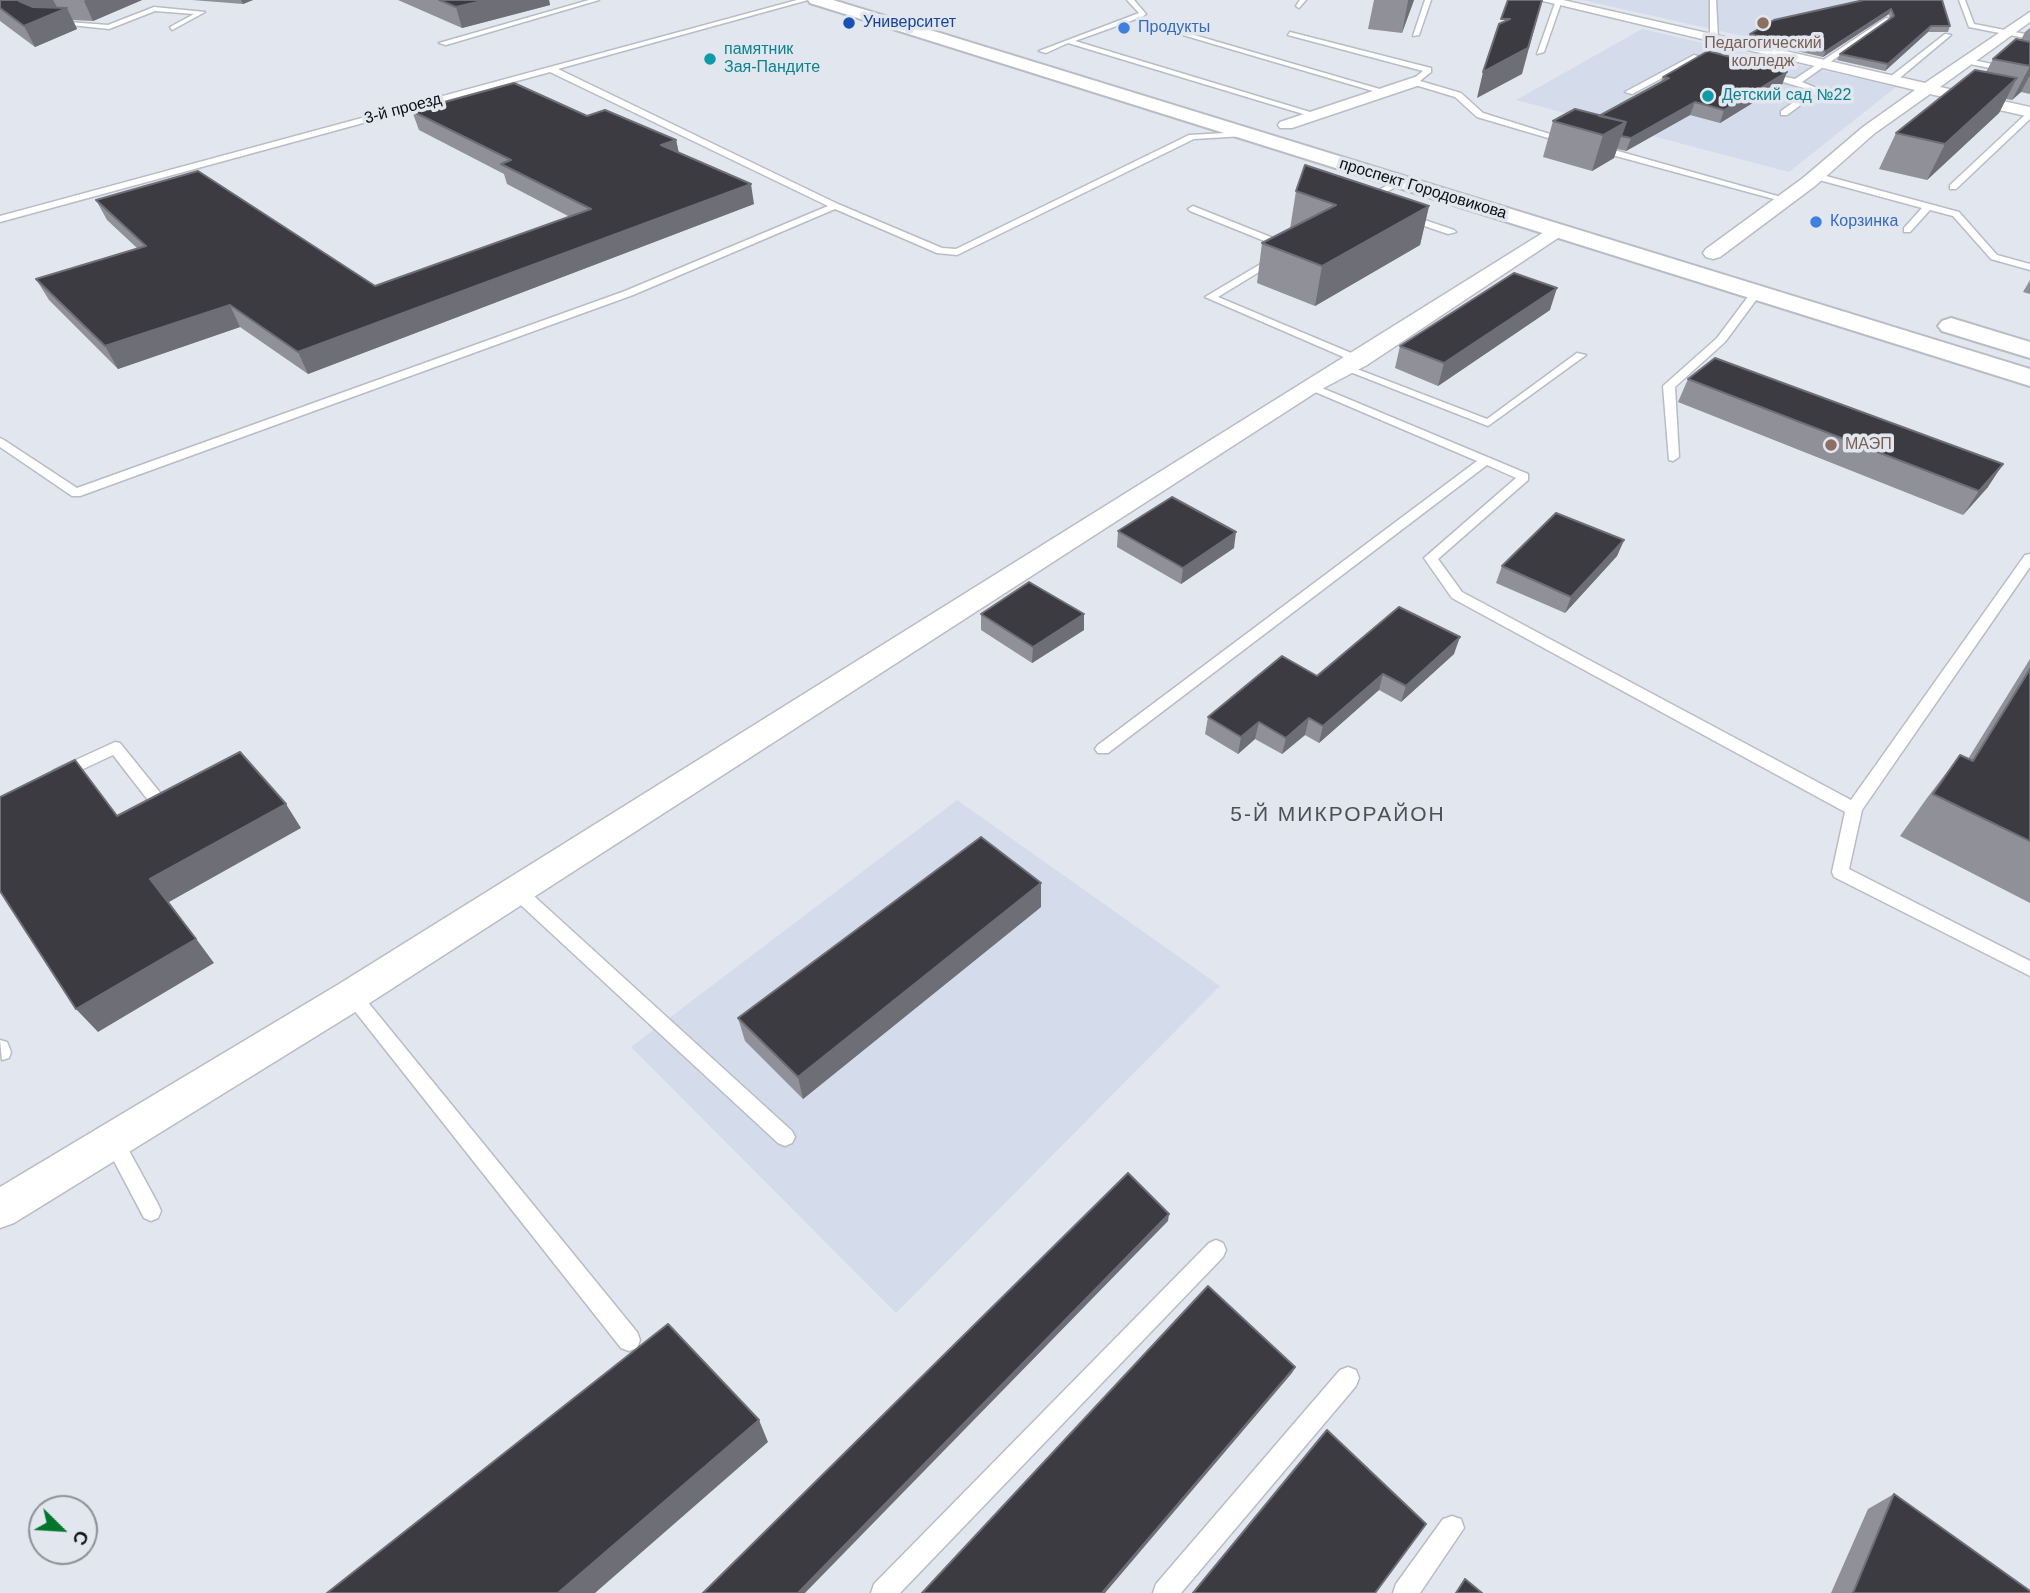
<!DOCTYPE html>
<html>
<head>
<meta charset="utf-8">
<style>
	body { margin:0 }
	#map { position:relative; width:2030px; height:1593px; overflow:hidden; background:#e2e6ee; font-family:Arial,sans-serif }
	canvas { display:block }
	.north { position:absolute; left:28px; top:1495px; width:70px; height:70px; box-sizing:border-box; background:#e2e6ee; border:2px solid #8d9096; border-radius:50%; rotate:114deg; font-size:19px; font-weight:700; line-height:28px; text-align:center; color:#0e0f12 }
	.north::after { content:''; display:block; margin:auto; width:24px; height:32px; background:#02762a; clip-path:polygon(50% 0,100% 100%,50% 72%,0 100%) }
</style>
</head>
<body>
<div id="map">
<canvas width="2030" height="1593"></canvas>
<div class="north">С</div>
</div>
<script>
const ctx = document.querySelector('canvas').getContext('2d');
ctx.lineJoin = 'round';
function fill(path, color) {
  ctx.fillStyle = color;
  ctx.fill(path, 'evenodd');
}
function toPath(rows) {
  const path = new Path2D();
  for (const r of rows) {
    path.moveTo(r[0], r[1]);
    for (let i = 2; i < r.length; i += 2) path.lineTo(r[i], r[i + 1]);
  }
  return path;
}
function trace(path, color, width, dash) {
  ctx.strokeStyle = color;
  ctx.lineWidth = width;
  ctx.lineCap = dash ? 'butt' : 'round';
  ctx.setLineDash(dash || []);
  ctx.stroke(path);
}
function label(font, color, halo, rows, align = 'center') {
  ctx.font = font + ' Arial,sans-serif';
  ctx.lineWidth = 7;
  ctx.setLineDash([]);
  ctx.textBaseline = 'middle';
  ctx.strokeStyle = halo;
  ctx.fillStyle = color;
  for (const [text, x, y, turn = 0] of rows) {
    ctx.save();
    ctx.translate(x, y);
    ctx.rotate((+turn || 0) * Math.PI / 180);
    ctx.textAlign = isNaN(turn) ? turn : align;
    if (halo) ctx.strokeText(text, 0, 0);
    ctx.fillText(text, 0, 0);
    ctx.restore();
  }
}
const built = toPath([
	[1582,0,1891,0,1805,50],
	[1642,29,1896,87,1789,172,1516,100],
	[957,800,1220,986,896,1313,631,1047]
]);
const service = toPath([
	[589,0,599,0,446,45,439,43,589,0],
	[797,0,808,0,558,69,838,204,942,248,956,249,1189,135,1244,132,1248,134,1244,136,1194,139,957,255,937,253,835,209,633,295,80,496,72,496,0,447,0,438,4,440,77,488,625,291,828,206,550,72,0,222,0,216,797,0],
	[1127,0,1134,0,1146,14,1142,17,1146,21,1390,92,1383,94,1142,23,1136,19,1075,41,1320,115,1313,117,1068,43,1046,53,1039,51,1139,13,1127,0],
	[1300,0,1306,0,1299,8,1296,6,1300,0],
	[1425,0,1431,0,1419,35,1413,36,1425,0],
	[1710,0,1716,0,1718,39,1714,41,1710,39,1710,0],
	[1959,0,1965,0,1974,24,2030,35,2030,39,1969,27,1959,0],
	[1558,1,1561,3,1544,52,1537,54,1555,3,1558,1],
	[154,7,205,12,172,30,170,27,194,14,155,11,109,29,52,23,55,21,108,25,154,7],
	[1886,18,1891,19,1802,82,1821,90,1787,115,1781,115,1781,111,1811,90,1762,76,1762,72,1795,79,1886,18],
	[1290,32,1431,68,1431,72,1420,81,1461,93,1483,113,1572,141,1565,143,1477,117,1455,97,1412,84,1412,80,1423,71,1288,35,1290,32],
	[1945,34,1951,35,1896,81,1890,81,1890,77,1945,34],
	[1694,55,1720,62,1716,64,1698,59,1632,94,1625,92,1694,55],
	[1968,59,2030,72,2030,76,1965,63,1968,59],
	[2027,113,2030,113,2030,119,1956,189,1950,189,1950,185,2027,113],
	[1594,146,1600,146,1788,199,1781,201,1594,150,1594,146],
	[1815,173,1959,212,1997,255,2030,264,2030,270,1991,259,1953,216,1930,210,1910,232,1904,232,1904,228,1922,208,1812,178,1811,176,1815,173],
	[1400,178,1404,181,1403,183,1368,202,1361,200,1400,178],
	[1193,206,1293,246,1295,248,1287,250,1190,211,1188,209,1193,206],
	[1407,214,1454,230,1456,232,1448,234,1404,219,1402,217,1407,214],
	[1274,256,1282,258,1218,297,1363,358,1363,362,1355,362,1205,297,1274,256],
	[1753,290,1762,292,1725,342,1675,387,1679,457,1673,461,1669,460,1663,386,1717,338,1753,290],
	[1577,353,1586,355,1488,426,1340,368,1349,366,1487,419,1577,353],
	[1310,383,1528,474,1528,480,1438,559,1462,592,1851,800,2025,555,2030,554,2030,567,1862,810,1849,869,2030,961,2030,976,1834,877,1832,872,1845,812,1452,598,1424,558,1516,478,1487,465,1108,753,1098,753,1095,749,1098,745,1477,461,1306,388,1306,384,1310,383],
	[115,742,120,743,166,800,168,804,166,808,154,808,113,755,64,778,59,780,51,774,54,770,115,742],
	[517,884,523,886,792,1131,795,1137,792,1143,785,1146,778,1143,511,896,509,891,511,886,517,884],
	[352,987,358,990,637,1332,640,1340,637,1348,629,1351,621,1348,346,1000,343,995,346,990,352,987],
	[0,1040,7,1042,11,1052,9,1058,2,1060,0,1040],
	[113,1131,120,1134,158,1204,161,1211,158,1218,151,1221,144,1218,106,1146,103,1140,106,1134,113,1131],
	[1216,1240,1223,1243,1226,1250,1223,1257,900,1593,871,1593,874,1584,1209,1243,1216,1240],
	[1348,1367,1356,1370,1359,1378,1356,1386,1181,1593,1153,1593,1156,1584,1340,1370,1348,1367],
	[1452,1516,1461,1519,1464,1528,1420,1593,1393,1593,1396,1584,1443,1519,1452,1516]
]);
const minor = toPath([
	[1539,0,1563,0,1925,83,2030,12,2030,22,1940,87,2030,107,2030,117,1930,94,1875,133,1815,186,1720,257,1713,259,1706,257,1703,253,1706,249,1803,178,1863,127,1915,90,1539,0],
	[1415,77,1420,79,1420,85,1292,128,1280,128,1278,125,1280,122,1415,77],
	[1557,224,1566,230,1564,234,1367,365,1318,391,365,1006,14,1223,0,1228,0,1187,339,984,1557,224]
]);
const tertiary = toPath([
	[808,0,833,0,2030,369,2030,386,810,3,808,0],
	[1951,318,2030,342,2030,358,1942,331,1938,326,1942,321,1951,318]
]);
const wall = toPath([
	[0,0,142,0,93,21,73,20,77,29,35,47,0,21],
	[192,0,253,0,243,4],
	[398,0,549,0,550,5,462,28],
	[1374,0,1414,0,1402,33,1368,29],
	[1864,0,1950,26,1948,32,1928,32,1885,71,1837,60,1840,54,1890,19,1889,14,1823,57,1748,40,1750,34],
	[2030,28,2030,94,2021,92,2012,100,2006,99,1999,113,1927,180,1879,169,1896,133,1986,72,1993,59,2021,40,2025,32],
	[1663,77,1782,85,1720,123,1690,115,1626,151,1617,149,1614,158,1592,171,1543,157,1553,121,1599,116,1661,82],
	[412,111,587,116,676,140,679,153,754,204,308,374,240,327,118,369,49,300,36,279,137,248,107,220,96,200,375,286,570,217,507,184,504,174,419,130],
	[1296,191,1429,206,1420,245,1315,306,1257,283,1262,243,1290,229],
	[2030,280,2030,294,2023,292],
	[1550,310,1438,386,1395,368,1400,346],
	[1688,379,1988,487,1963,515,1678,402],
	[1118,531,1234,548,1181,584,1117,547],
	[1624,540,1617,556,1565,613,1496,583,1502,566],
	[981,614,1084,614,1084,630,1032,663,981,630],
	[1454,654,1401,702,1379,690,1319,743,1305,735,1282,754,1255,739,1238,754,1205,734,1208,717,1317,676],
	[2030,659,2030,903,1900,836,1927,798,1960,755,1968,759],
	[1041,907,803,1099,745,1041,738,1018],
	[1894,1494,2030,1593,1831,1593,1868,1509]
]);
const shadedWall = toPath([
	[21,0,53,0,57,7,29,21,19,1],
	[86,0,142,0,93,21,84,1],
	[241,0,253,0,243,4],
	[486,0,549,0,550,5,462,28,456,7],
	[1408,0,1414,0,1402,33,1408,1],
	[1542,0,1522,74,1477,98,1483,72],
	[67,8,77,29,35,47,24,26],
	[1891,9,1889,14,1823,57,1826,51],
	[1931,26,1928,32,1885,71,1888,64],
	[2030,66,2030,75,2021,92,2012,100],
	[1787,72,1782,85,1720,123,1724,110],
	[2017,78,1999,113,1927,180,1945,144],
	[1695,102,1690,115,1626,151,1631,138],
	[1626,122,1614,158,1592,171,1603,135],
	[676,140,680,159,661,145],
	[751,184,754,204,308,374,298,352],
	[1429,206,1420,245,1315,306,1322,266],
	[1557,288,1550,310,1438,386,1444,363],
	[230,305,240,327,118,369,105,346],
	[2003,464,1988,487,1963,515,1979,491],
	[1236,532,1234,548,1181,584,1183,568],
	[1624,540,1617,556,1565,613,1571,597],
	[1084,614,1084,630,1032,663,1033,647],
	[1460,637,1454,654,1401,702,1406,686],
	[1383,674,1379,690,1319,743,1323,726],
	[1309,718,1305,735,1282,754,1286,738],
	[1259,722,1255,739,1238,754,1241,737],
	[286,804,301,828,169,902,214,963,98,1032,76,1009,150,879],
	[1041,883,1041,907,803,1099,798,1077],
	[1169,1214,1168,1221,805,1593,798,1593],
	[1295,1367,1292,1373,1105,1593,1102,1593],
	[759,1420,768,1442,595,1593,558,1593]
]);
const building = toPath([
	[0,0,21,0,19,1,33,7,67,8,24,26,0,8,0,0],
	[439,0,486,0,456,7,439,0],
	[1508,0,1542,0,1528,48,1483,72,1499,24,1510,19,1501,19,1508,0],
	[1864,0,1942,0,1950,26,1931,26,1888,64,1840,54,1894,16,1891,9,1826,51,1750,34,1774,20,1864,0],
	[2016,39,2030,42,2030,66,1993,59,2016,39],
	[1708,51,1787,72,1724,110,1695,102,1631,138,1621,136,1626,122,1599,116,1669,78,1663,77,1708,51],
	[1975,70,2017,78,1945,144,1896,133,1975,70],
	[514,83,587,116,605,110,676,140,661,145,751,184,298,352,230,305,105,346,36,279,146,246,96,200,198,171,375,286,591,209,501,164,511,160,412,111,514,83],
	[1575,109,1626,122,1603,135,1553,121,1575,109],
	[1305,165,1429,206,1322,266,1262,243,1336,205,1296,191,1305,165],
	[1514,273,1557,288,1444,363,1400,346,1514,273],
	[1715,358,2003,464,1979,491,1688,379,1715,358],
	[1172,497,1236,532,1183,568,1118,531,1172,497],
	[1556,513,1624,540,1571,597,1502,566,1556,513],
	[1029,582,1084,614,1033,647,981,614,1029,582],
	[1399,607,1460,637,1406,686,1383,674,1323,726,1309,718,1286,738,1259,722,1241,737,1208,717,1282,656,1317,676,1399,607],
	[2030,669,2030,841,1933,794,1960,755,1973,761,2030,669],
	[240,752,286,804,150,879,196,939,76,1009,0,891,0,797,75,760,117,816,240,752],
	[981,837,1041,883,798,1077,738,1018,981,837],
	[1128,1173,1169,1214,798,1593,703,1593,1128,1173],
	[1208,1286,1295,1367,1102,1593,922,1593,1208,1286],
	[668,1324,759,1420,558,1593,327,1593,668,1324],
	[1327,1430,1426,1524,1375,1593,1193,1593,1327,1430],
	[1894,1494,2030,1591,2030,1593,1853,1593,1894,1494],
	[1465,1579,1482,1593,1456,1593,1465,1579]
]);
const markers = [
	[849,23,7,"#1a4fb4"],
	[1763,23,7,"#8d6e63"],
	[1124,28,7,"#3f7fe0"],
	[710,59,7,"#0f9aa8"],
	[1708,96,7,"#0f9aa8"],
	[1816,222,7,"#3f7fe0"],
	[1831,445,7,"#8d6e63"]
];
const farTransitnames = [
	["Университет",863,23]
];
const farShopnames = [
	["Продукты",1138,28],
	["Корзинка",1830,222]
];
const farEducationnames = [
	["Педагогический",1763,44],
	["колледж",1763,62],
	["МАЭП",1845,445,"left"]
];
const farCulturenames = [
	["памятник",724,50],
	["Зая-Пандите",724,68],
	["Детский сад №22",1722,96]
];
const farStreetnames = [
	["3-й проезд",403,109,-15],
	["проспект Городовикова",1423,189,17]
];
const neighbourhoodNames = [
	["5-Й МИКРОРАЙОН",1338,815]
];
fill(built, '#d4dbeb');
trace(service, '#b8bcc4', 3);
trace(minor, '#b8bcc4', 3);
trace(tertiary, '#b8bcc4', 4);
fill(service, '#fff');
fill(minor, '#fff');
fill(tertiary, '#fff');
fill(wall, '#8f9098');
fill(shadedWall, '#6e6e76');
fill(building, '#3c3b42');
trace(building, '#6e6e76', 2);
for (const [x, y, r, color] of markers) {
  const dot = new Path2D();
  dot.arc(x, y, r, 0, 2 * Math.PI);
  ctx.fillStyle = color;
  ctx.fill(dot);
  trace(dot, '#e2e6ee', 2.5);
}
label('16px', '#164399', '#e2e6ee', farTransitnames, 'left');
label('16px', '#366cbe', '#e2e6ee', farShopnames, 'left');
label('16px', '#785e54', '#e2e6ee', farEducationnames);
label('16px', '#0d838f', '#e2e6ee', farCulturenames, 'left');
label('16px', '#0e0f12', '#e2e6ee', farStreetnames);
ctx.letterSpacing = '2px';
label('21px', '#4c5057', '#e2e6ee', neighbourhoodNames);
ctx.letterSpacing = '0px';
</script>
</body>
</html>
